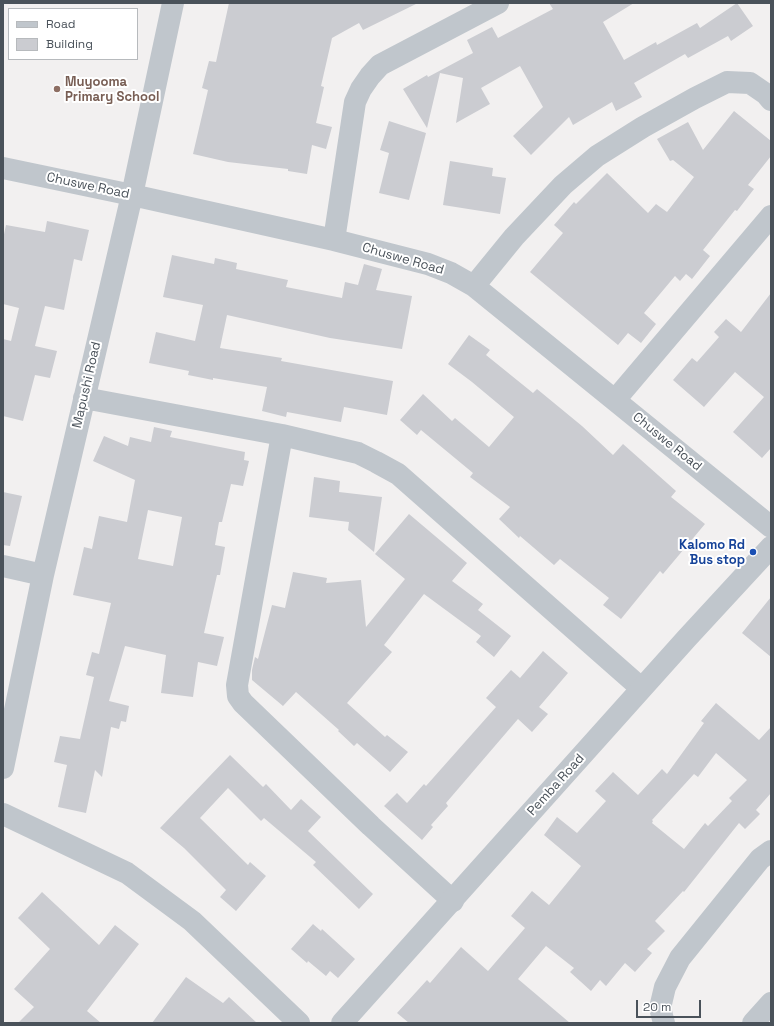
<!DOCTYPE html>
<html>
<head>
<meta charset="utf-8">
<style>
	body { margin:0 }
	#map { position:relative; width:774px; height:1026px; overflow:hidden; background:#f2f0f0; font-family:"Space Grotesk",sans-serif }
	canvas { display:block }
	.frame { position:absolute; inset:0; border:4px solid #4a525a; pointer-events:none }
	.legend { position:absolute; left:8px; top:8px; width:130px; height:52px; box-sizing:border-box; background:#fff; border:1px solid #b7babd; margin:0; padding:5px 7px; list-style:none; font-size:12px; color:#4a525a }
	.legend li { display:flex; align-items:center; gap:8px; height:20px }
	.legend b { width:20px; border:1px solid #b7babd }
	.scale { position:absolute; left:636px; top:1000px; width:65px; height:18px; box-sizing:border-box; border:2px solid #4a525a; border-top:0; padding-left:5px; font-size:12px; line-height:14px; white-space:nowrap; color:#4a525a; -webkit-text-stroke:3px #fff; paint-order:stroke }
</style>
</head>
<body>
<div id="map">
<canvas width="774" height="1026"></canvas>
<div class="frame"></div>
<ul class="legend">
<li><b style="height:5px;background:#c0c6cc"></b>Road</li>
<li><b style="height:11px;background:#cbccd1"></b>Building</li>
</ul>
<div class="scale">20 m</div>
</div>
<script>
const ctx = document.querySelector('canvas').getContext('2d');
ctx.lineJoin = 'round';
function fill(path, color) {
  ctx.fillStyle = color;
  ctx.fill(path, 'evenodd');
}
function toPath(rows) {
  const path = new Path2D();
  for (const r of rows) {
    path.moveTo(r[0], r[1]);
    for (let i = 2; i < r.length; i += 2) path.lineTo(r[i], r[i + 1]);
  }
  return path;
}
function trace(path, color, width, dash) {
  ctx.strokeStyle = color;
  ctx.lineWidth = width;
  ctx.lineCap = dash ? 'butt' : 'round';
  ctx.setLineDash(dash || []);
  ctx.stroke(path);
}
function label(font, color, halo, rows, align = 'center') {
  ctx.font = font + ' "Space Grotesk",sans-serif';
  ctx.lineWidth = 4;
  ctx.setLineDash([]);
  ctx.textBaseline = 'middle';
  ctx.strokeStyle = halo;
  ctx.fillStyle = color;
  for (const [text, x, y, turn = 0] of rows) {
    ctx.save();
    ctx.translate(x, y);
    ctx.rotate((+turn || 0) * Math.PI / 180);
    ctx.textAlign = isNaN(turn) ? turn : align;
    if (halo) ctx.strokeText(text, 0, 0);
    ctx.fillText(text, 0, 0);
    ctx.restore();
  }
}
const building = toPath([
	[229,3,418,3,363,30,359,23,332,38,321,86,324,87,316,123,332,127,326,149,312,145,307,174,288,171,288,169,228,162,193,154,208,90,202,88,209,61,216,62],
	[549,3,634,3,603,22,624,60,656,42,657,45,697,23,700,28,737,3,753,26,731,41,728,36,688,58,685,54,634,83,642,97,616,111,612,102,573,125,569,117,531,155,513,136,543,107,520,66,481,88,490,104,456,123,463,78,440,73,427,128,403,89,427,75,428,77,473,53,467,40,492,27,498,38,553,9],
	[734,111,771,141,771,156,748,185,754,189,737,211,735,210,703,250,710,256,692,279,686,274,680,281,675,276,644,313,656,324,641,343,628,333,618,345,530,272,563,233,554,225,574,202,576,204,607,173,648,213,656,204,667,212,694,177,673,160,670,161,657,139,688,122,703,150],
	[389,121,426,133,409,200,379,193,389,153,380,150],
	[450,161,493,168,492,176,506,178,500,214,443,205],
	[47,221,89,230,82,261,74,259,64,310,45,306,35,346,57,351,50,378,35,375,23,421,3,416,3,339,11,341,19,308,3,304,3,239,6,225,45,232],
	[172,255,214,264,215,258,237,263,236,269,288,280,286,287,342,298,345,282,358,285,364,264,382,269,376,290,412,296,402,349,330,338,227,315,220,348,282,358,281,361,393,381,387,415,344,407,341,422,287,412,286,417,262,411,267,387,213,378,213,380,188,375,189,371,149,363,156,332,195,341,203,305,163,297],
	[771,293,771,448,762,458,733,432,764,397,735,372,704,407,673,380,692,358,697,362,719,337,714,332,726,319,741,332],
	[469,335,490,350,486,355,533,393,537,389,582,426,613,455,623,444,676,491,671,497,705,524,663,574,660,571,621,619,603,605,609,598,560,559,554,565,520,536,519,538,499,519,510,507,470,477,473,473,421,430,417,435,400,420,423,394,452,421,455,418,489,447,514,417,472,382,448,364],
	[154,427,172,431,170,437,245,452,244,460,249,461,243,486,231,484,222,522,219,522,215,545,225,547,220,575,217,575,204,633,224,637,217,666,198,662,193,697,161,693,166,655,125,646,109,701,129,706,126,722,121,721,119,729,111,727,102,777,95,770,86,813,58,807,67,765,54,762,60,736,80,739,94,677,86,675,92,652,99,654,111,603,73,595,84,547,92,549,99,516,127,522,135,480,93,461,104,436,128,446,130,437,151,442],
	[148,510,182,517,173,566,138,559],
	[314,477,340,481,339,492,382,497,374,552,348,530,349,522,309,517],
	[3,492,22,496,10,546,3,545],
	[409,514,467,563,452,581,483,604,478,610,511,636,494,657,476,642,481,636,424,594,384,645,392,652,347,703,385,737,387,735,408,752,390,772,357,743,354,746,338,731,339,730,296,692,283,706,252,680,252,670,255,657,258,659,272,605,285,608,293,572,327,578,326,583,361,580,366,627,405,579,375,554],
	[771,597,771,657,742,633],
	[543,651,568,673,539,707,548,714,532,732,518,719,446,803,448,806,431,825,433,827,422,840,384,806,397,793,407,803,424,784,426,786,496,707,486,698,511,670,520,678],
	[716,703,759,740,771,727,771,793,756,810,760,814,745,829,739,823,684,892,683,891,655,921,665,931,647,949,652,953,635,972,625,963,606,986,600,980,591,991,570,972,574,968,546,946,518,979,570,1023,409,1023,397,1013,427,980,430,983,461,947,488,971,525,928,511,916,532,891,549,905,581,866,544,835,557,817,577,833,606,801,595,791,613,772,638,795,662,769,667,774,704,723,701,721],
	[716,753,747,780,729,798,732,801,708,826,705,823,684,849,652,823,653,821,652,820,694,774,698,777],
	[230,755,263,787,266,784,291,810,301,799,321,817,308,831,373,894,359,909,313,865,316,862,264,818,261,821,228,788,200,818,248,865,250,862,266,876,236,911,220,897,226,890,184,848,160,828],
	[42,892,99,945,115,925,139,944,87,1011,101,1023,18,1023,34,1007,14,989,50,949,18,918],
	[313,924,321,931,322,929,355,959,338,978,330,971,326,976,308,961,307,963,291,949],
	[186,977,223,1003,229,997,257,1023,152,1023]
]);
const minor = toPath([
	[3,168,132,195,334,240,428,264,451,273,474,286,771,527],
	[334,240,355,102,361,89,370,76,380,65,498,3],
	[474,286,514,237,563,185,597,156,643,127,695,98,727,82,750,83,766,94,771,100],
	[84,398,282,435,358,453,376,462,398,474,641,688],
	[615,400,771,216],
	[282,435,237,685,238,696,243,703,371,826,453,901],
	[3,566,43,575],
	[3,768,43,575,132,195,173,3],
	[3,814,127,873,192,921,299,1023],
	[664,1023,660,1008,665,987,680,958,760,859,771,851],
	[753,1023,771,1003]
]);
const tertiary = toPath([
	[342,1023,687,638,771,547]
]);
const markers = [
	[57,89,4,"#8d6e63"],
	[753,552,4,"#1a4fb4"]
];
const educationNames = [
	["Muyooma",65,82],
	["Primary School",65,97]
];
const streetNames = [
	["Chuswe Road",88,186,12],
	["Chuswe Road",403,259,16],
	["Mapushi Road",87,385,-77],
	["Chuswe Road",667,442,39],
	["Pemba Road",556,785,-48]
];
const transitNames = [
	["Kalomo Rd",745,545],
	["Bus stop",745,560]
];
fill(building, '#cbccd1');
trace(minor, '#c0c6cc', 22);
trace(tertiary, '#c0c6cc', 22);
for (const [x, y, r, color] of markers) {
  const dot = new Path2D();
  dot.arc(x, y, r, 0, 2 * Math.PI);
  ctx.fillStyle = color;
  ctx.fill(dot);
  trace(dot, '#fff', 1.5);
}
label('bold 13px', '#785e54', '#fff', educationNames, 'left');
label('13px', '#4a525a', '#fff', streetNames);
label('bold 13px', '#164399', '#fff', transitNames, 'right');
</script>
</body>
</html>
